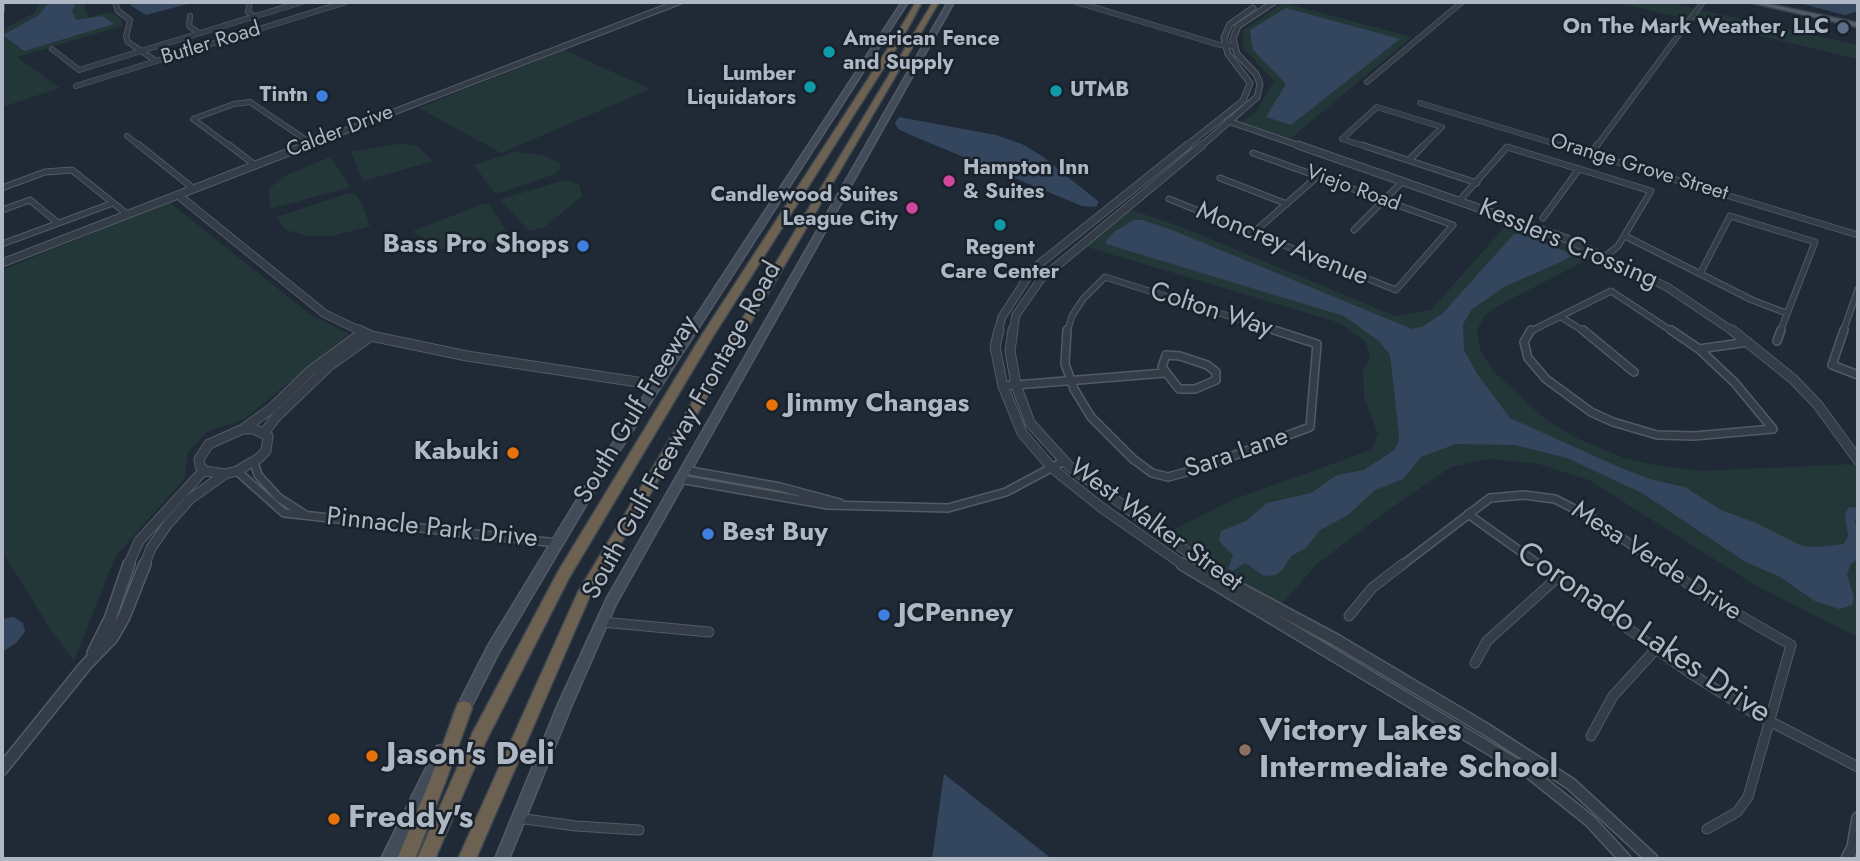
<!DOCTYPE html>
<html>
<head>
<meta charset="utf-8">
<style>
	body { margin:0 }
	#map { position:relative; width:1860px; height:861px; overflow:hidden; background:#202a36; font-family:Jost,sans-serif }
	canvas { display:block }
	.frame { position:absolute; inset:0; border:4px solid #aeb7c4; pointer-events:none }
</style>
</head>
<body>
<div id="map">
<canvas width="1860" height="861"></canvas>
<div class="frame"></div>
</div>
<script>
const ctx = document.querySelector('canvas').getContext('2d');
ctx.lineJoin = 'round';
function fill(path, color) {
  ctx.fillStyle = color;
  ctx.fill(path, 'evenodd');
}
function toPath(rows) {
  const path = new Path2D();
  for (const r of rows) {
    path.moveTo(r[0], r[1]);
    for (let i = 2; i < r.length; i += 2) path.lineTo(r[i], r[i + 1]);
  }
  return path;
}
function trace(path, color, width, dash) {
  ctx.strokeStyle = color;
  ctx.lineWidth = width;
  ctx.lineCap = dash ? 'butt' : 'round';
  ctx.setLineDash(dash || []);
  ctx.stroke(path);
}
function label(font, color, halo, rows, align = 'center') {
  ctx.font = font + ' Jost,sans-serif';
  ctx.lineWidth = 5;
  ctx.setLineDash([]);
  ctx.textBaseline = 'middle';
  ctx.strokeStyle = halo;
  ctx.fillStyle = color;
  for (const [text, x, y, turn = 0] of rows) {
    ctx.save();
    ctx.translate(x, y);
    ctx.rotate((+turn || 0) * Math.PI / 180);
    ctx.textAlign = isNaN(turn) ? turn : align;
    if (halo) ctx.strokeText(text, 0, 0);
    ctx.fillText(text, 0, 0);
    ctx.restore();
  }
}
const green = toPath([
	[40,2,86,2,84,9,89,17,111,12,121,19,122,26,17,57,60,88,2,107,2,30,34,13],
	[1615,2,1665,2,1858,45,1858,59],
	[1284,3,1412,37,1290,139,1242,122,1256,112,1274,81,1243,48,1243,30],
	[564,50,650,89,501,153,419,108],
	[398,144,416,145,433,161,363,181,351,152],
	[514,152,542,155,559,162,561,168,555,174,499,193,494,192,474,165],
	[330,157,350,185,347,188,270,209,269,189,284,176],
	[566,180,579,184,582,196,543,228,529,231,501,201,504,198],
	[349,193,355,194,361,202,370,226,332,236,310,236,285,230,277,217],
	[169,202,311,315,349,334,244,419,207,432,188,452,184,479,115,557,74,661,51,630,2,551,2,270],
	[483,204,489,205,511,237,467,250,437,248,413,231],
	[1128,209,1179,226,1395,316,1431,310,1511,220,1599,254,1499,305,1485,315,1477,330,1480,350,1493,371,1544,418,1576,438,1624,458,1649,464,1700,471,1855,464,1858,469,1858,637,1755,585,1589,480,1539,464,1489,459,1451,467,1391,508,1317,564,1279,607,1165,534,1235,499,1371,450,1378,434,1364,396,1363,370,1370,359,1366,342,1340,323,1084,246]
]);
const water = toPath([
	[49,2,76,2,72,11,76,20,102,16,114,24,24,51,3,35,39,15],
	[137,2,195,2,146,15,130,5],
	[1795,2,1858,2,1858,11,1845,15],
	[1286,8,1400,39,1291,125,1266,117,1286,84,1253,50,1250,30],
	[899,117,996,135,1022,144,1042,156,1099,202,1096,207,1082,206,913,136,898,129,895,123],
	[1134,220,1143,220,1177,232,1412,329,1424,326,1443,313,1514,234,1523,234,1567,252,1571,256,1565,260,1504,287,1472,309,1463,324,1464,350,1478,375,1510,418,1621,468,1653,480,1685,487,1721,510,1756,523,1802,546,1815,547,1844,544,1848,536,1845,514,1849,507,1858,508,1855,522,1858,531,1858,558,1850,565,1847,575,1854,597,1852,605,1839,609,1815,601,1780,577,1744,561,1642,493,1567,458,1515,445,1456,444,1421,457,1403,479,1375,490,1348,515,1320,530,1306,548,1291,556,1283,569,1276,575,1264,576,1245,563,1233,571,1228,569,1233,555,1219,541,1221,531,1246,521,1267,503,1311,493,1337,475,1364,470,1393,451,1399,442,1399,434,1390,355,1379,341,1344,316,1106,244,1106,241,1114,232],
	[14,617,23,623,25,632,16,643,2,652,2,619],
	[944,774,957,784,1052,859,932,859]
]);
const minorFar3 = toPath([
	[2,2,2,10],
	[115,2,118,11,130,20,126,37,128,42,156,61],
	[250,2,248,12,254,16],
	[1076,2,1220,45,1233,46],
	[190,16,189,26,199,33],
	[52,49,79,70,302,2],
	[1367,82,1462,2],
	[76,86,346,2],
	[1420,103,1566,147],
	[127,136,141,147],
	[1342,139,1377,107,1442,127,1422,147],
	[1342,139,1367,147],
	[231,147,193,119,234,104,250,102,312,144],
	[1596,147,1703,2]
]);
const minorFar2 = toPath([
	[139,145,194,189],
	[229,145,255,165],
	[1362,145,1477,183],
	[1561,145,1858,235],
	[1591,154,1597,145],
	[1409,160,1424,145],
	[1220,178,1287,204],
	[2,188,45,172,72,170,127,214],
	[1169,199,1396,290,1453,225,1253,153],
	[1460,200,1507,147,1651,191,1618,246,1606,256],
	[2,210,30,200,58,223],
	[1543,218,1579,169],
	[1354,230,1402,182],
	[1253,233,1318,176],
	[1625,236,1752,300,1786,313],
	[2,244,113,203],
	[1701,272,1730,216,1815,242,1780,332],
	[1561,317,1585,332],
	[1067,332,1072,316,1083,299,1105,277,1279,332],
	[1529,332,1611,291,1673,332],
	[1843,332,1858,289]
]);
const minorFar1 = toPath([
	[1067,330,1065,364,1074,389,1091,417,1133,459,1152,473,1168,477,1198,469,1310,427,1317,344,1274,330],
	[1531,330,1524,342,1528,358,1546,379,1591,412,1613,422,1657,435,1694,436,1773,429,1735,383,1699,349,1671,330],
	[1583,330,1634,372],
	[1844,330,1832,365,1858,375],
	[1777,341,1781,330],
	[1699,349,1748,342],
	[1166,355,1180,356,1207,365,1216,372,1216,380,1195,389,1179,389,1162,367,1166,355],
	[1003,386,1165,373],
	[254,462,258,475,279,498,304,514],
	[685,470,780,487,840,503],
	[237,471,284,513,557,543],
	[680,479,828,505,948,508,1006,492,1064,461],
	[1468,514,1541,566],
	[1401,566,1490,498,1524,495,1555,499,1594,519,1662,566]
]);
const minor = toPath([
	[1538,564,1690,673,1752,712,1858,767],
	[1660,564,1706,596,1791,645,1748,797,1737,812,1707,829],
	[1349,616,1372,588,1403,564],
	[602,622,709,632],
	[1475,663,1487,641,1557,578],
	[1591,736,1613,696,1656,649],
	[518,818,576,826,639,830]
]);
const tertiaryFar3 = toPath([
	[1228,121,1303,147],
	[303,147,679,2],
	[1185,147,1243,101,1250,83,1228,54,1224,38,1230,24,1253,8],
	[1200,147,1257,97,1260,84,1256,74,1237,54,1233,39,1238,26,1274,2]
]);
const tertiaryFar2 = toPath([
	[1298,145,1567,239,1667,287,1734,332],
	[178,195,325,314,363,332],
	[2,263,307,145],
	[998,332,1002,317,1033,269,1188,145],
	[1013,332,1016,315,1041,279,1202,145]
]);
const tertiaryFar1 = toPath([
	[359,330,371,336,467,356,657,385],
	[999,330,995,347,1003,386,1022,433,1052,468,1102,508,1185,566],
	[1013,330,1010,351,1016,385,1030,423,1069,466,1207,566],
	[1732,330,1793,379,1818,405,1858,460],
	[243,429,254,429,268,436,266,451,259,458,237,471,225,474,205,471,200,466,199,459,209,444,243,429],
	[243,429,272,408,309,372,363,332],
	[264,433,276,417,329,366,371,336],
	[128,566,139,541,204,470],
	[144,566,151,548,167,525,190,499,225,474]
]);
const tertiary = toPath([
	[1182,564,1530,773,1590,821,1625,859],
	[1204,564,1237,587,1336,640,1484,728,1571,784,1652,859],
	[93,653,110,619,129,564],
	[2,769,85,666,112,638,124,617,145,564],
	[1847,859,1853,847,1858,818]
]);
const secondary = toPath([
	[902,2,908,2,602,478,499,652,465,719,460,721,455,719,453,715,489,644,594,472,902,2],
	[948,2,954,2,616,604,571,707,509,859,495,859,557,707,607,598,948,2],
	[442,745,447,746,449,751,396,859,381,859,437,746,442,745]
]);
const primary = toPath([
	[1749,2,1759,2,1858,23,1858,27,1749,2]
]);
const motorway = toPath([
	[916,2,922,2,902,39,712,338,569,578,486,741,435,859,417,859,473,732,559,570,700,338,894,39,916,2],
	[933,2,939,2,589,598,476,859,458,859,578,592,933,2],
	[464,701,470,703,472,708,445,783,415,859,397,859,429,783,456,708,458,703,464,701]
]);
const markers = [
	[1843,28,7,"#5c6f8a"],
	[829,52,7,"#0f9aa8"],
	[810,87,7,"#0f9aa8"],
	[1056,91,7,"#0f9aa8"],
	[322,96,7,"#3f7fe0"],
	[949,181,7,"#d1479c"],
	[912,208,7,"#d1479c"],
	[1000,225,7,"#0f9aa8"],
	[583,246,7,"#3f7fe0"],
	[772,405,7,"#e8710a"],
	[513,453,7,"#e8710a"],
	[708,534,7,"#3f7fe0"],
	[884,615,7,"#3f7fe0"],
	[1245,750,7,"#8d6e63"],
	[372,756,7,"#e8710a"],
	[334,819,7,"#e8710a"]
];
const farPoinames = [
	["On The Mark Weather, LLC",1829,28],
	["American Fence",843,40,"left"],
	["and Supply",843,64,"left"],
	["Lumber",796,75],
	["Liquidators",796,99],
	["UTMB",1070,91,"left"],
	["Tintn",308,96],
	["Hampton Inn",963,169,"left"],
	["& Suites",963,193,"left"],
	["Candlewood Suites",898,196],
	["League City",898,220],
	["Regent",1000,249,"center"],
	["Care Center",1000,273,"center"]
];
const farStreetnames = [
	["Butler Road",211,44,-17],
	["Calder Drive",340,132,-21],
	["Orange Grove Street",1639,168,17],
	["Viejo Road",1353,189,20]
];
const streetNames = [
	["Moncrey Avenue",1282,245,22],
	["Kesslers Crossing",1568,245,23],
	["Colton Way",1211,311,18],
	["South Gulf Freeway",637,410,-59],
	["South Gulf Freeway Frontage Road",683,431,-61],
	["Sara Lane",1237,454,-19],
	["West Walker Street",1155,526,36],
	["Pinnacle Park Drive",432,529,6],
	["Mesa Verde Drive",1656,562,33]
];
const poiNames = [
	["Bass Pro Shops",569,246,"right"],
	["Jimmy Changas",786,405],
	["Kabuki",499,453,"right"],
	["Best Buy",722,534],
	["JCPenney",898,615]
];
const nearStreetnames = [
	["Coronado Lakes Drive",1643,634,34]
];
const nearPoinames = [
	["Victory Lakes",1259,732],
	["Intermediate School",1259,769],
	["Jason's Deli",386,756],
	["Freddy's",348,819]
];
fill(green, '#233738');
fill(water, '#34465d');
trace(minorFar3, '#515a65', 6);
trace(minorFar2, '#515a65', 7);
trace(minorFar1, '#515a65', 10);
trace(minor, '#515a65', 11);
trace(tertiaryFar3, '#515a65', 7);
trace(tertiaryFar2, '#515a65', 9);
trace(tertiaryFar1, '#515a65', 11);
trace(tertiary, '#515a65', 14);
trace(secondary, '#515a65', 3);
trace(primary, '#3d4550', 3);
trace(motorway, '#3e4751', 3);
trace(minorFar3, '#343c47', 4.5);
trace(minorFar2, '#343c47', 5);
trace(minorFar1, '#343c47', 7);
trace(minor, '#343c47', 9);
trace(tertiaryFar3, '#343c47', 5);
trace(tertiaryFar2, '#343c47', 7);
trace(tertiaryFar1, '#343c47', 9);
trace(tertiary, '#343c47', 11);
fill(secondary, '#424b5a');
fill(primary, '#525b67');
fill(motorway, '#6d6151');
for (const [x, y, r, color] of markers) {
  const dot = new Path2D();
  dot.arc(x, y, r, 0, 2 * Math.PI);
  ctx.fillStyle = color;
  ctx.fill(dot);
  trace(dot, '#19212b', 2.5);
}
label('bold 21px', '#aeb7c4', '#19212b', farPoinames, 'right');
label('21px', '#aeb7c4', '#19212b', farStreetnames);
label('26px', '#aeb7c4', '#19212b', streetNames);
label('bold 26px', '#aeb7c4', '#19212b', poiNames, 'left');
label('32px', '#aeb7c4', '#19212b', nearStreetnames);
label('bold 32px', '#aeb7c4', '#19212b', nearPoinames, 'left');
</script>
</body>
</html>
